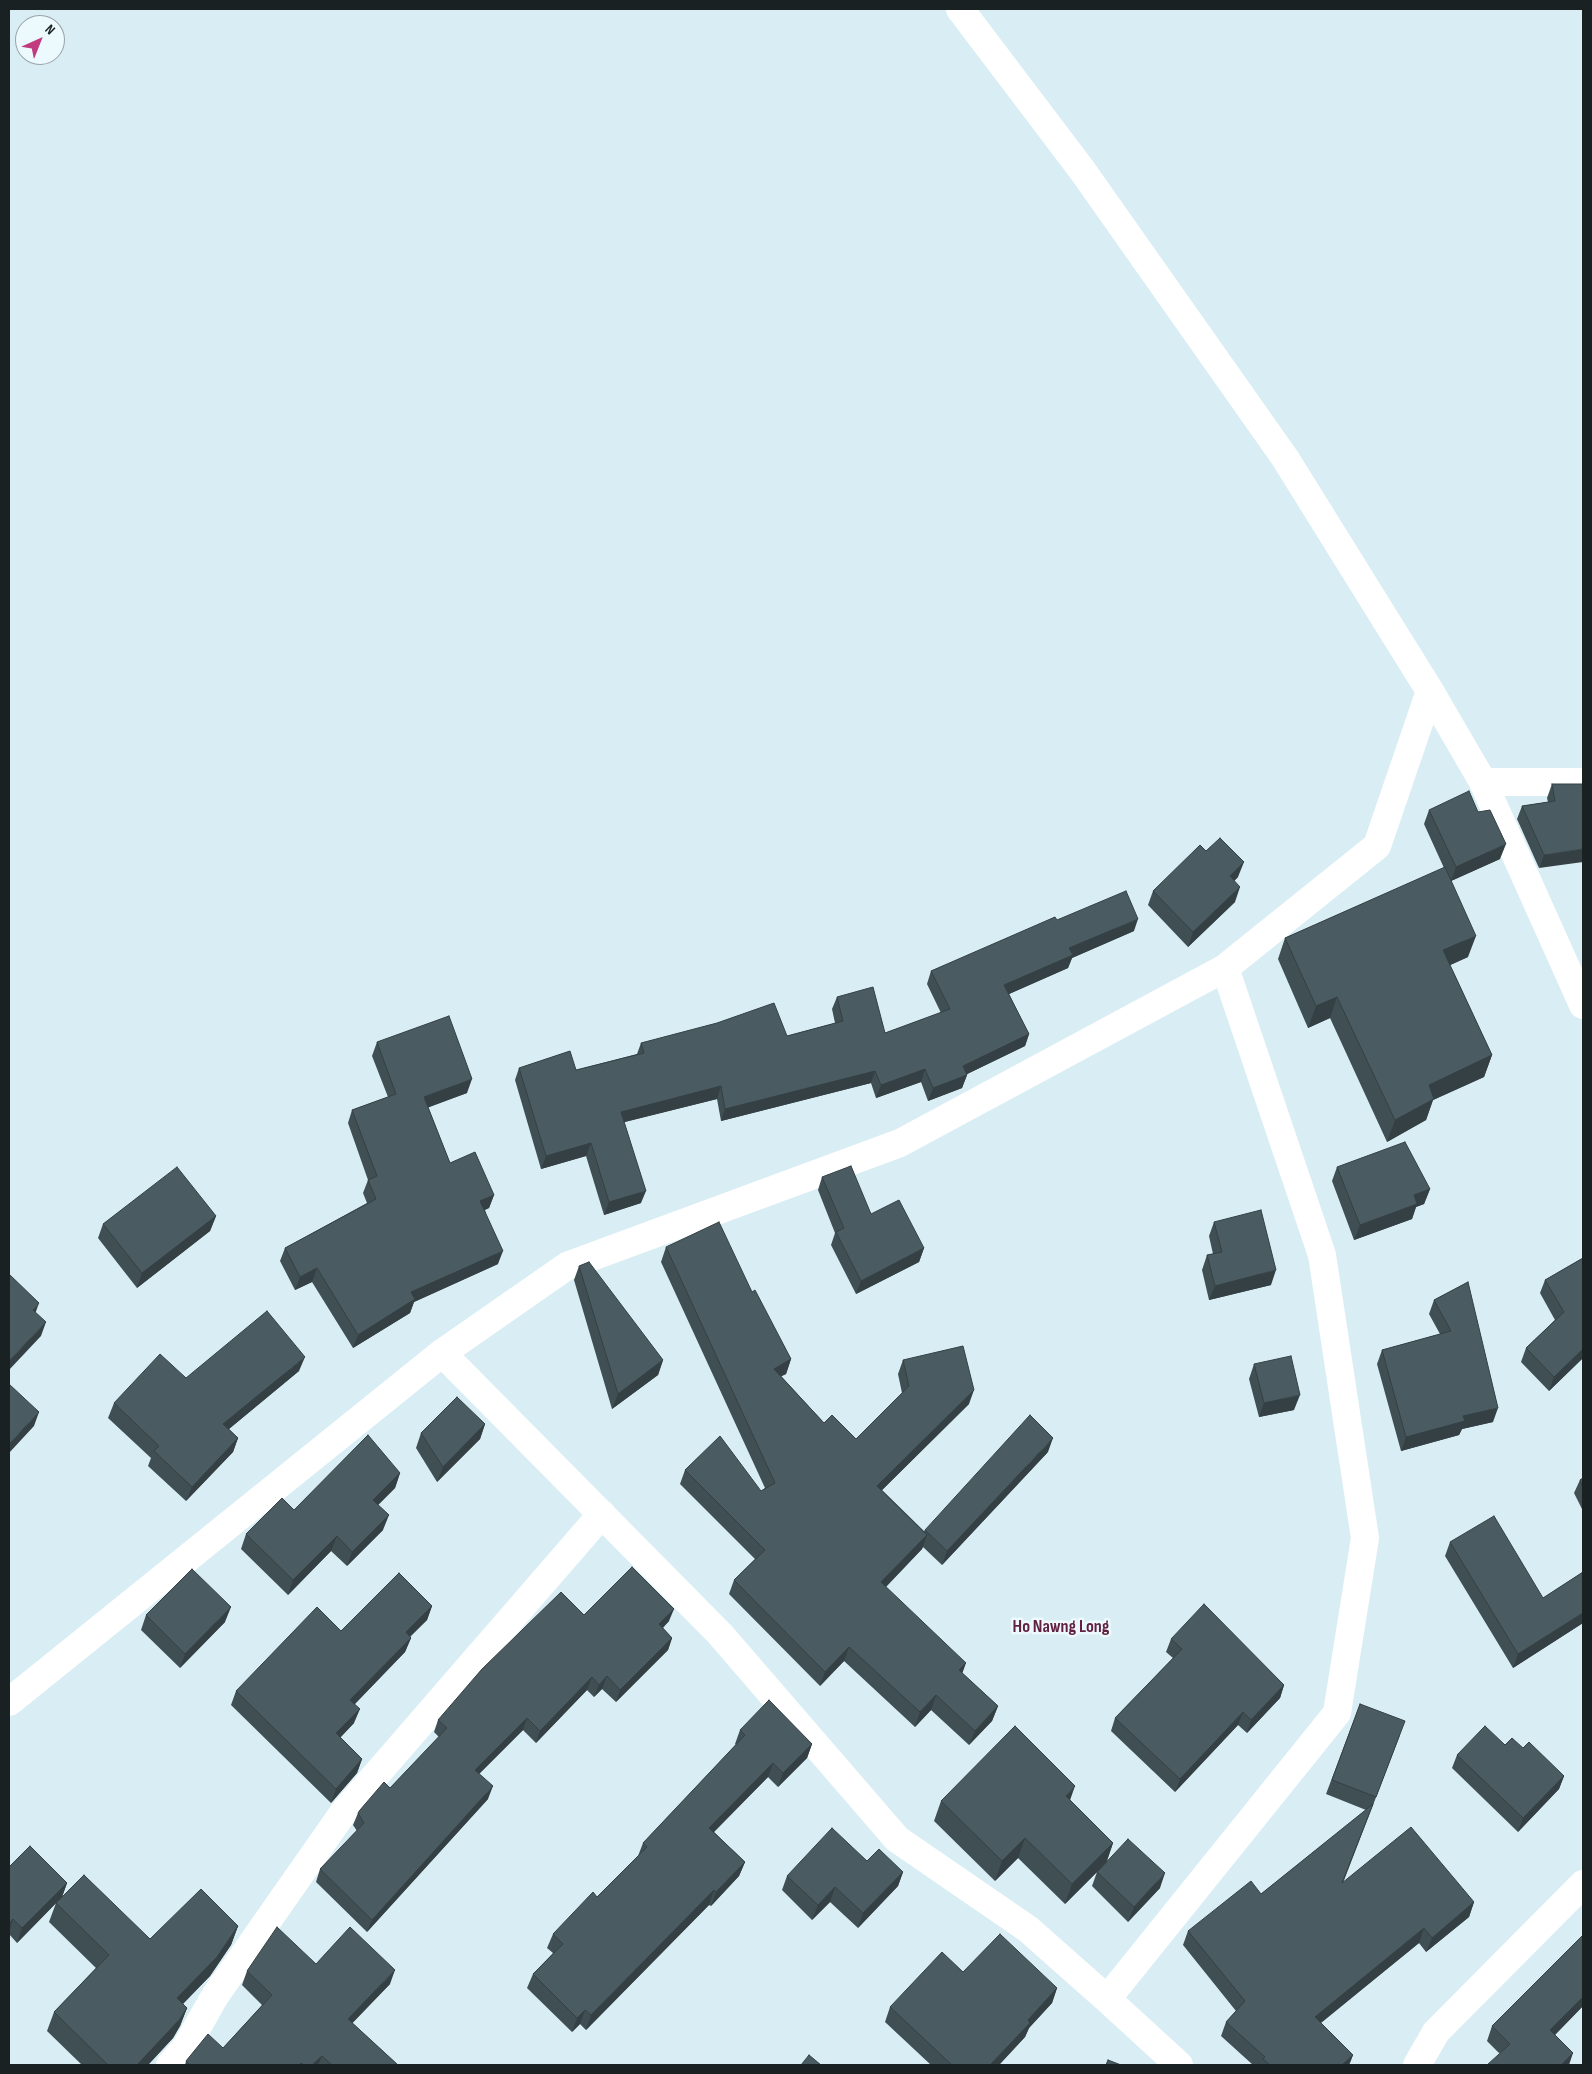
<!DOCTYPE html>
<html>
<head>
<meta charset="utf-8">
<style>
	body { margin:0 }
	#map { position:relative; width:1592px; height:2074px; overflow:hidden; background:#d9eef4; font-family:"Sofia Sans Condensed",sans-serif }
	canvas { display:block }
	.frame { position:absolute; inset:0; border:10px solid #192123; pointer-events:none }
	.north { position:absolute; left:15px; top:15px; width:50px; height:50px; box-sizing:border-box; background:#edfafd; border:1px solid #98a3a6; border-radius:50%; rotate:44deg; font-size:14px; font-weight:700; line-height:20px; text-align:center; color:#192123 }
	.north::after { content:''; display:block; margin:auto; width:18px; height:22px; background:#c13c7f; clip-path:polygon(50% 0,100% 100%,50% 72%,0 100%) }
</style>
</head>
<body>
<div id="map">
<canvas width="1592" height="2074"></canvas>
<div class="frame"></div>
<div class="north">N</div>
</div>
<script>
const ctx = document.querySelector('canvas').getContext('2d');
ctx.lineJoin = 'round';
function toPath(rows) {
  const path = new Path2D();
  for (const r of rows) {
    path.moveTo(r[0], r[1]);
    for (let i = 2; i < r.length; i += 2) path.lineTo(r[i], r[i + 1]);
  }
  return path;
}
function trace(path, color, width, dash) {
  ctx.strokeStyle = color;
  ctx.lineWidth = width;
  ctx.lineCap = dash ? 'butt' : 'round';
  ctx.setLineDash(dash || []);
  ctx.stroke(path);
}
function fill(path, color) {
  ctx.fillStyle = color;
  ctx.fill(path, 'evenodd');
}
function label(font, color, halo, rows, align = 'center') {
  ctx.font = font + ' "Sofia Sans Condensed",sans-serif';
  ctx.lineWidth = 5;
  ctx.setLineDash([]);
  ctx.textBaseline = 'middle';
  ctx.strokeStyle = halo;
  ctx.fillStyle = color;
  for (const [text, x, y, turn = 0] of rows) {
    ctx.save();
    ctx.translate(x, y);
    ctx.rotate((+turn || 0) * Math.PI / 180);
    ctx.textAlign = isNaN(turn) ? turn : align;
    if (halo) ctx.strokeText(text, 0, 0);
    ctx.fillText(text, 0, 0);
    ctx.restore();
  }
}
const minor = toPath([
	[960,9,1082,170,1285,458,1430,691,1483,782,1583,1005],
	[1483,782,1583,782],
	[442,1353,720,1634,897,1839,1028,1929,1107,1999,1337,1713,1365,1538,1322,1255,1225,968],
	[9,1702,442,1353,567,1266,900,1143,1225,968,1377,846,1430,691],
	[1107,1999,1179,2065],
	[170,2065,186,2047,215,1996,343,1813,602,1514],
	[1417,2065,1436,2032,1583,1884]
]);
const wall = toPath([
	[1552,784,1583,784,1539,868,1517,819,1522,806,1548,802,1547,798],
	[1429,810,1500,859,1451,881,1468,957,1450,965,1492,1055,1484,1077,1433,1100,1426,1120,1387,1142,1330,1018,1308,1028,1278,959,1285,938,1444,868,1424,824],
	[1206,851,1238,877,1234,881,1235,902,1188,947,1148,905,1153,891],
	[1057,920,1134,931,1072,958,1068,968,1009,994,1029,1034,1025,1046,967,1074,967,1075,962,1088,928,1101,921,1082,876,1098,871,1083,721,1121,717,1099,624,1122,641,1203,604,1215,586,1156,541,1169,515,1080,519,1068,576,1070,637,1054,641,1043,787,1036,835,1023,832,1009,837,997,885,1033,941,1013,927,984,931,971],
	[377,1042,467,1093,428,1107,450,1163,494,1195,489,1208,485,1210,498,1264,414,1302,410,1313,353,1348,312,1282,295,1290,280,1261,285,1248,367,1203,363,1193,368,1180,348,1123,352,1110,388,1097,372,1056],
	[1337,1167,1430,1189,1424,1204,1416,1207,1412,1219,1354,1240,1332,1181],
	[822,1177,871,1214,924,1248,919,1262,856,1294,831,1245,835,1233,818,1190],
	[216,1216,210,1231,137,1288,98,1238,103,1224],
	[1214,1222,1271,1285,1209,1300,1202,1270,1207,1255,1213,1254,1209,1236],
	[666,1247,752,1292,791,1359,786,1374,781,1376,824,1423,856,1439,902,1393,898,1374,903,1360,969,1404,882,1490,924,1531,925,1530,1048,1452,942,1565,923,1547,922,1549,886,1587,962,1673,998,1706,992,1721,969,1745,931,1710,915,1727,844,1661,820,1686,729,1594,734,1580,755,1559,680,1484,685,1470,761,1491,765,1488,661,1262],
	[1583,1258,1583,1358,1549,1391,1521,1362,1526,1348,1555,1320,1540,1293,1545,1280],
	[579,1266,663,1360,658,1375,612,1409,574,1280],
	[1468,1282,1493,1422,1462,1429,1459,1435,1401,1451,1377,1364,1382,1350,1440,1334,1429,1314,1434,1300],
	[1254,1364,1294,1410,1259,1417,1249,1379],
	[299,1371,229,1429,238,1438,233,1452,186,1501,148,1466,151,1458,108,1418,114,1403,186,1378],
	[485,1424,480,1439,437,1482,416,1448,421,1433],
	[400,1473,395,1488,378,1505,383,1530,347,1566,331,1551,288,1595,241,1549,246,1534,294,1510],
	[1583,1478,1583,1511,1574,1493,1580,1480],
	[1450,1542,1543,1598,1583,1572,1583,1623,1513,1668,1445,1556],
	[432,1606,427,1620,410,1637,411,1638,405,1652,355,1704,354,1723,340,1738,362,1759,357,1773,331,1803,231,1705,236,1691,341,1631],
	[146,1615,225,1622,180,1668,141,1630],
	[584,1615,669,1621,663,1628,672,1638,668,1650,616,1702,602,1689,594,1697,587,1690,536,1743,523,1730,479,1774,488,1799,367,1932,316,1882,320,1869,357,1831,353,1825,358,1813,390,1788,439,1737,434,1732,438,1720],
	[1171,1639,1284,1685,1280,1698,1247,1733,1238,1725,1175,1792,1111,1731,1115,1718,1173,1658,1166,1652],
	[1360,1704,1400,1735,1343,1883,1474,1902,1469,1917,1426,1952,1419,1943,1320,2023,1353,2055,1349,2065,1253,2065,1221,2036,1226,2022,1236,2011,1183,1945,1188,1931,1261,1894,1366,1810,1326,1794],
	[740,1730,812,1744,807,1758,778,1787,768,1777,714,1832,745,1862,739,1876,711,1906,709,1905,586,2030,580,2024,572,2032,527,1988,533,1974,553,1953,547,1948,553,1934,597,1897,638,1856,643,1843,736,1745,735,1744],
	[1505,1745,1523,1748,1564,1776,1559,1789,1518,1832,1452,1768,1457,1755],
	[1070,1800,1113,1843,1107,1861,1160,1888,1128,1922,1092,1886,1097,1872,1065,1904,1018,1858,995,1881,934,1821,941,1801],
	[867,1861,903,1872,898,1886,858,1928,830,1902,812,1920,782,1890,787,1876],
	[9,1867,67,1883,62,1897,17,1943,9,1934],
	[56,1903,150,1939,238,1926,231,1945,210,1976,183,2004,187,2008,180,2026,173,2038,148,2065,82,2065,47,2031,54,2012,96,1968,49,1922],
	[1583,1935,1583,2006,1555,2035,1499,2053,1487,2041,1492,2026],
	[316,1964,390,1984,352,2023,398,2065,185,2065,186,2061,223,2048,262,2005,242,1985,247,1971],
	[963,1972,1057,1988,1052,2003,1029,2028,1025,2037,999,2065,931,2065,885,2022,890,2007]
]);
const shadedWall = toPath([
	[1506,844,1500,859,1451,881,1456,867],
	[1583,849,1583,862,1539,868,1544,855],
	[1244,862,1238,877,1224,891,1230,876],
	[1240,887,1235,902,1188,947,1193,932],
	[1138,919,1134,931,1072,958,1068,968,1000,998,1004,985,1069,948],
	[1476,936,1468,957,1435,972,1443,950],
	[1337,997,1330,1018,1308,1028,1316,1006],
	[1029,1034,1025,1046,959,1078,963,1066],
	[1492,1055,1484,1077,1433,1100,1426,1120,1387,1142,1395,1120,1429,1085],
	[925,1069,921,1082,876,1098,881,1085],
	[875,1071,871,1083,721,1121,725,1109],
	[967,1075,962,1088,928,1101,933,1088],
	[472,1079,467,1093,419,1111,424,1097],
	[721,1086,717,1099,617,1124,621,1112],
	[591,1143,586,1156,541,1169,546,1156],
	[1430,1189,1424,1204,1416,1207,1412,1219,1354,1240,1360,1225,1414,1195],
	[646,1191,641,1203,604,1215,609,1202],
	[494,1195,489,1208,475,1214,480,1201],
	[216,1216,210,1231,137,1288,142,1273],
	[924,1248,919,1262,856,1294,861,1281],
	[503,1251,498,1264,414,1302,410,1313,353,1348,358,1335,411,1292],
	[317,1268,312,1282,295,1290,300,1277],
	[1276,1270,1271,1285,1209,1300,1215,1286],
	[39,1303,34,1317,33,1310],
	[46,1322,41,1336,9,1370,9,1361],
	[1583,1349,1583,1358,1549,1391,1554,1377],
	[305,1357,299,1371,218,1438,223,1424],
	[791,1359,786,1374,768,1383,774,1369],
	[663,1360,658,1375,612,1409,618,1394],
	[974,1390,969,1404,872,1500,877,1486],
	[1300,1395,1294,1410,1259,1417,1264,1403],
	[1498,1408,1493,1422,1462,1429,1459,1435,1401,1451,1406,1437,1463,1416],
	[39,1412,34,1426,9,1453,9,1444],
	[485,1424,480,1439,437,1482,443,1467],
	[238,1438,233,1452,186,1501,192,1487],
	[1053,1438,1048,1452,942,1565,947,1551],
	[400,1473,395,1488,368,1515,373,1500],
	[389,1515,383,1530,347,1566,352,1552],
	[927,1535,922,1549,876,1597,881,1582],
	[337,1536,331,1551,288,1595,293,1580],
	[432,1606,427,1620,400,1646,406,1632],
	[231,1607,225,1622,180,1668,185,1654],
	[674,1609,669,1621,654,1636,659,1624],
	[1583,1613,1583,1623,1513,1668,1518,1654],
	[411,1638,405,1652,345,1714,350,1700],
	[672,1638,668,1650,616,1702,620,1690],
	[849,1647,844,1661,820,1686,825,1672],
	[966,1663,961,1677,959,1670],
	[607,1676,602,1689,594,1697,599,1685],
	[592,1677,587,1690,536,1743,540,1731],
	[1284,1685,1280,1698,1247,1733,1251,1720],
	[936,1695,931,1710,915,1727,920,1712],
	[998,1706,992,1721,969,1745,975,1731],
	[360,1709,354,1723,331,1747,336,1733],
	[1243,1712,1238,1725,1175,1792,1180,1779],
	[527,1718,523,1730,471,1782,475,1770],
	[812,1744,807,1758,778,1787,783,1773],
	[362,1759,357,1773,331,1803,336,1789],
	[773,1763,768,1777,704,1842,709,1828],
	[1564,1776,1559,1789,1518,1832,1523,1818],
	[493,1786,488,1799,367,1932,372,1920],
	[1075,1786,1068,1806,1066,1796],
	[1025,1838,1018,1858,995,1881,1002,1861],
	[1113,1843,1106,1863,1065,1904,1072,1884],
	[745,1862,739,1876,711,1906,716,1892],
	[903,1872,898,1886,858,1928,863,1913],
	[1165,1873,1160,1888,1128,1922,1134,1907],
	[67,1883,62,1897,17,1943,22,1928],
	[835,1887,830,1902,812,1920,818,1905],
	[714,1890,709,1905,586,2030,591,2015],
	[1474,1902,1469,1917,1426,1952,1432,1938],
	[13,1919,9,1932,9,1924],
	[238,1926,231,1945,210,1976,170,2017,177,1998],
	[1424,1928,1419,1943,1310,2032,1315,2017],
	[395,1970,390,1984,342,2034,348,2019],
	[1057,1988,1052,2003,1029,2028,1025,2037,999,2065,990,2065,1028,2020],
	[1583,1997,1583,2006,1545,2045,1550,2030],
	[187,2008,180,2026,173,2038,148,2065,137,2065],
	[585,2010,580,2024,572,2032,577,2018],
	[1573,2053,1569,2065,1561,2065],
	[1353,2055,1349,2065,1342,2065],
	[322,2056,318,2065,312,2065]
]);
const building = toPath([
	[1552,784,1583,784,1583,849,1544,855,1522,806,1555,801,1552,784],
	[1469,791,1478,812,1490,810,1506,844,1456,867,1429,810,1469,791],
	[1220,838,1244,862,1230,876,1240,887,1193,932,1153,891,1200,845,1206,851,1220,838],
	[1445,867,1476,936,1443,950,1492,1055,1429,1085,1434,1099,1395,1120,1337,997,1316,1006,1285,938,1445,867],
	[1126,891,1138,919,1069,948,1073,955,1004,985,1029,1034,963,1066,967,1075,933,1088,925,1069,881,1085,875,1071,725,1109,721,1086,621,1112,646,1191,609,1202,591,1143,546,1156,519,1068,570,1051,576,1070,644,1053,641,1043,717,1023,774,1003,787,1036,843,1021,837,997,873,987,885,1033,950,1009,931,971,1055,917,1057,920,1126,891],
	[449,1016,472,1079,424,1097,450,1163,475,1152,494,1195,480,1201,503,1251,411,1292,415,1299,358,1335,317,1268,300,1277,285,1248,376,1199,368,1180,377,1176,352,1110,396,1094,377,1042,449,1016],
	[1405,1142,1430,1189,1414,1195,1417,1204,1360,1225,1337,1167,1405,1142],
	[851,1166,871,1214,899,1200,924,1248,861,1281,836,1232,844,1228,822,1177,851,1166],
	[177,1167,216,1216,142,1273,103,1224,177,1167],
	[1261,1210,1276,1270,1215,1286,1207,1255,1222,1252,1214,1222,1261,1210],
	[719,1222,752,1292,755,1290,791,1359,774,1369,824,1423,832,1415,856,1439,909,1386,903,1360,963,1346,974,1390,877,1486,927,1535,881,1582,966,1663,959,1670,998,1706,975,1731,936,1695,920,1712,849,1647,825,1672,734,1580,765,1550,685,1470,720,1436,761,1491,775,1483,666,1247,719,1222],
	[1583,1258,1583,1349,1554,1377,1526,1348,1564,1312,1545,1280,1583,1258],
	[589,1262,663,1360,618,1394,579,1266,589,1262],
	[9,1274,39,1303,33,1310,46,1322,9,1361,9,1274],
	[1468,1282,1498,1408,1463,1416,1465,1421,1406,1437,1382,1350,1451,1331,1434,1300,1468,1282],
	[267,1311,305,1357,223,1424,238,1438,192,1487,154,1451,159,1446,114,1403,160,1354,186,1378,267,1311],
	[1291,1356,1300,1395,1264,1403,1254,1364,1291,1356],
	[9,1384,39,1412,9,1444,9,1384],
	[457,1397,485,1424,443,1467,421,1433,457,1397],
	[1030,1415,1053,1438,947,1551,925,1530,1030,1415],
	[368,1435,400,1473,373,1500,389,1515,352,1552,337,1536,293,1580,246,1534,282,1498,294,1510,368,1435],
	[1583,1478,1583,1487,1580,1480,1583,1478],
	[1494,1516,1543,1598,1583,1572,1583,1613,1518,1654,1450,1542,1494,1516],
	[632,1567,674,1609,659,1624,672,1638,620,1690,607,1676,599,1685,592,1677,540,1731,527,1718,475,1770,493,1786,372,1920,320,1869,364,1823,358,1813,360,1810,384,1782,390,1788,447,1728,438,1720,482,1669,561,1592,584,1615,632,1567],
	[192,1569,231,1607,185,1654,146,1615,192,1569],
	[399,1573,432,1606,406,1632,411,1638,350,1700,360,1709,336,1733,362,1759,336,1789,236,1691,317,1607,341,1631,399,1573],
	[1204,1604,1284,1685,1251,1720,1243,1712,1180,1779,1115,1718,1182,1649,1171,1639,1204,1604],
	[769,1700,812,1744,783,1773,773,1763,709,1828,745,1862,716,1892,714,1890,591,2015,585,2010,577,2018,533,1974,563,1944,553,1934,593,1892,597,1897,647,1847,643,1843,745,1735,740,1730,769,1700],
	[1360,1704,1405,1721,1376,1797,1332,1780,1360,1704],
	[1015,1726,1075,1786,1066,1796,1113,1843,1072,1884,1025,1838,1002,1861,941,1801,1015,1726],
	[1485,1726,1505,1745,1512,1738,1523,1748,1529,1742,1564,1776,1523,1818,1457,1755,1485,1726],
	[1373,1804,1342,1883,1411,1827,1474,1902,1432,1938,1424,1928,1315,2017,1353,2055,1342,2065,1270,2065,1263,2059,1265,2057,1226,2022,1245,2001,1188,1931,1251,1881,1261,1894,1373,1804],
	[832,1828,867,1861,879,1849,903,1872,863,1913,835,1887,818,1905,787,1876,832,1828],
	[1128,1839,1165,1873,1134,1907,1097,1872,1128,1839],
	[30,1846,67,1883,22,1928,13,1919,9,1924,9,1867,30,1846],
	[84,1875,150,1939,201,1889,238,1926,217,1957,177,1998,187,2008,180,2019,137,2065,108,2065,54,2012,109,1955,56,1903,84,1875],
	[277,1927,316,1964,350,1927,395,1970,348,2019,398,2065,332,2065,322,2056,312,2065,304,2065,301,2063,299,2065,190,2065,186,2061,208,2034,223,2048,272,1995,247,1971,277,1927],
	[1000,1934,1057,1988,1028,2020,1030,2023,990,2065,952,2065,890,2007,942,1952,963,1972,1000,1934],
	[1583,1935,1583,1997,1550,2030,1573,2053,1561,2065,1487,2065,1510,2044,1492,2026,1583,1935],
	[809,2055,821,2065,801,2065,809,2055],
	[1108,2060,1121,2065,1106,2065,1108,2060]
]);
const quarterNames = [
	["Ho Nawng Long",1061,1627]
];
trace(minor, '#fff', 28);
fill(wall, '#404f53');
fill(shadedWall, '#344044');
fill(building, '#4a5c61');
trace(building, '#344044', 1);
label('bold 18px', '#622140', '#edfafd', quarterNames);
</script>
</body>
</html>
